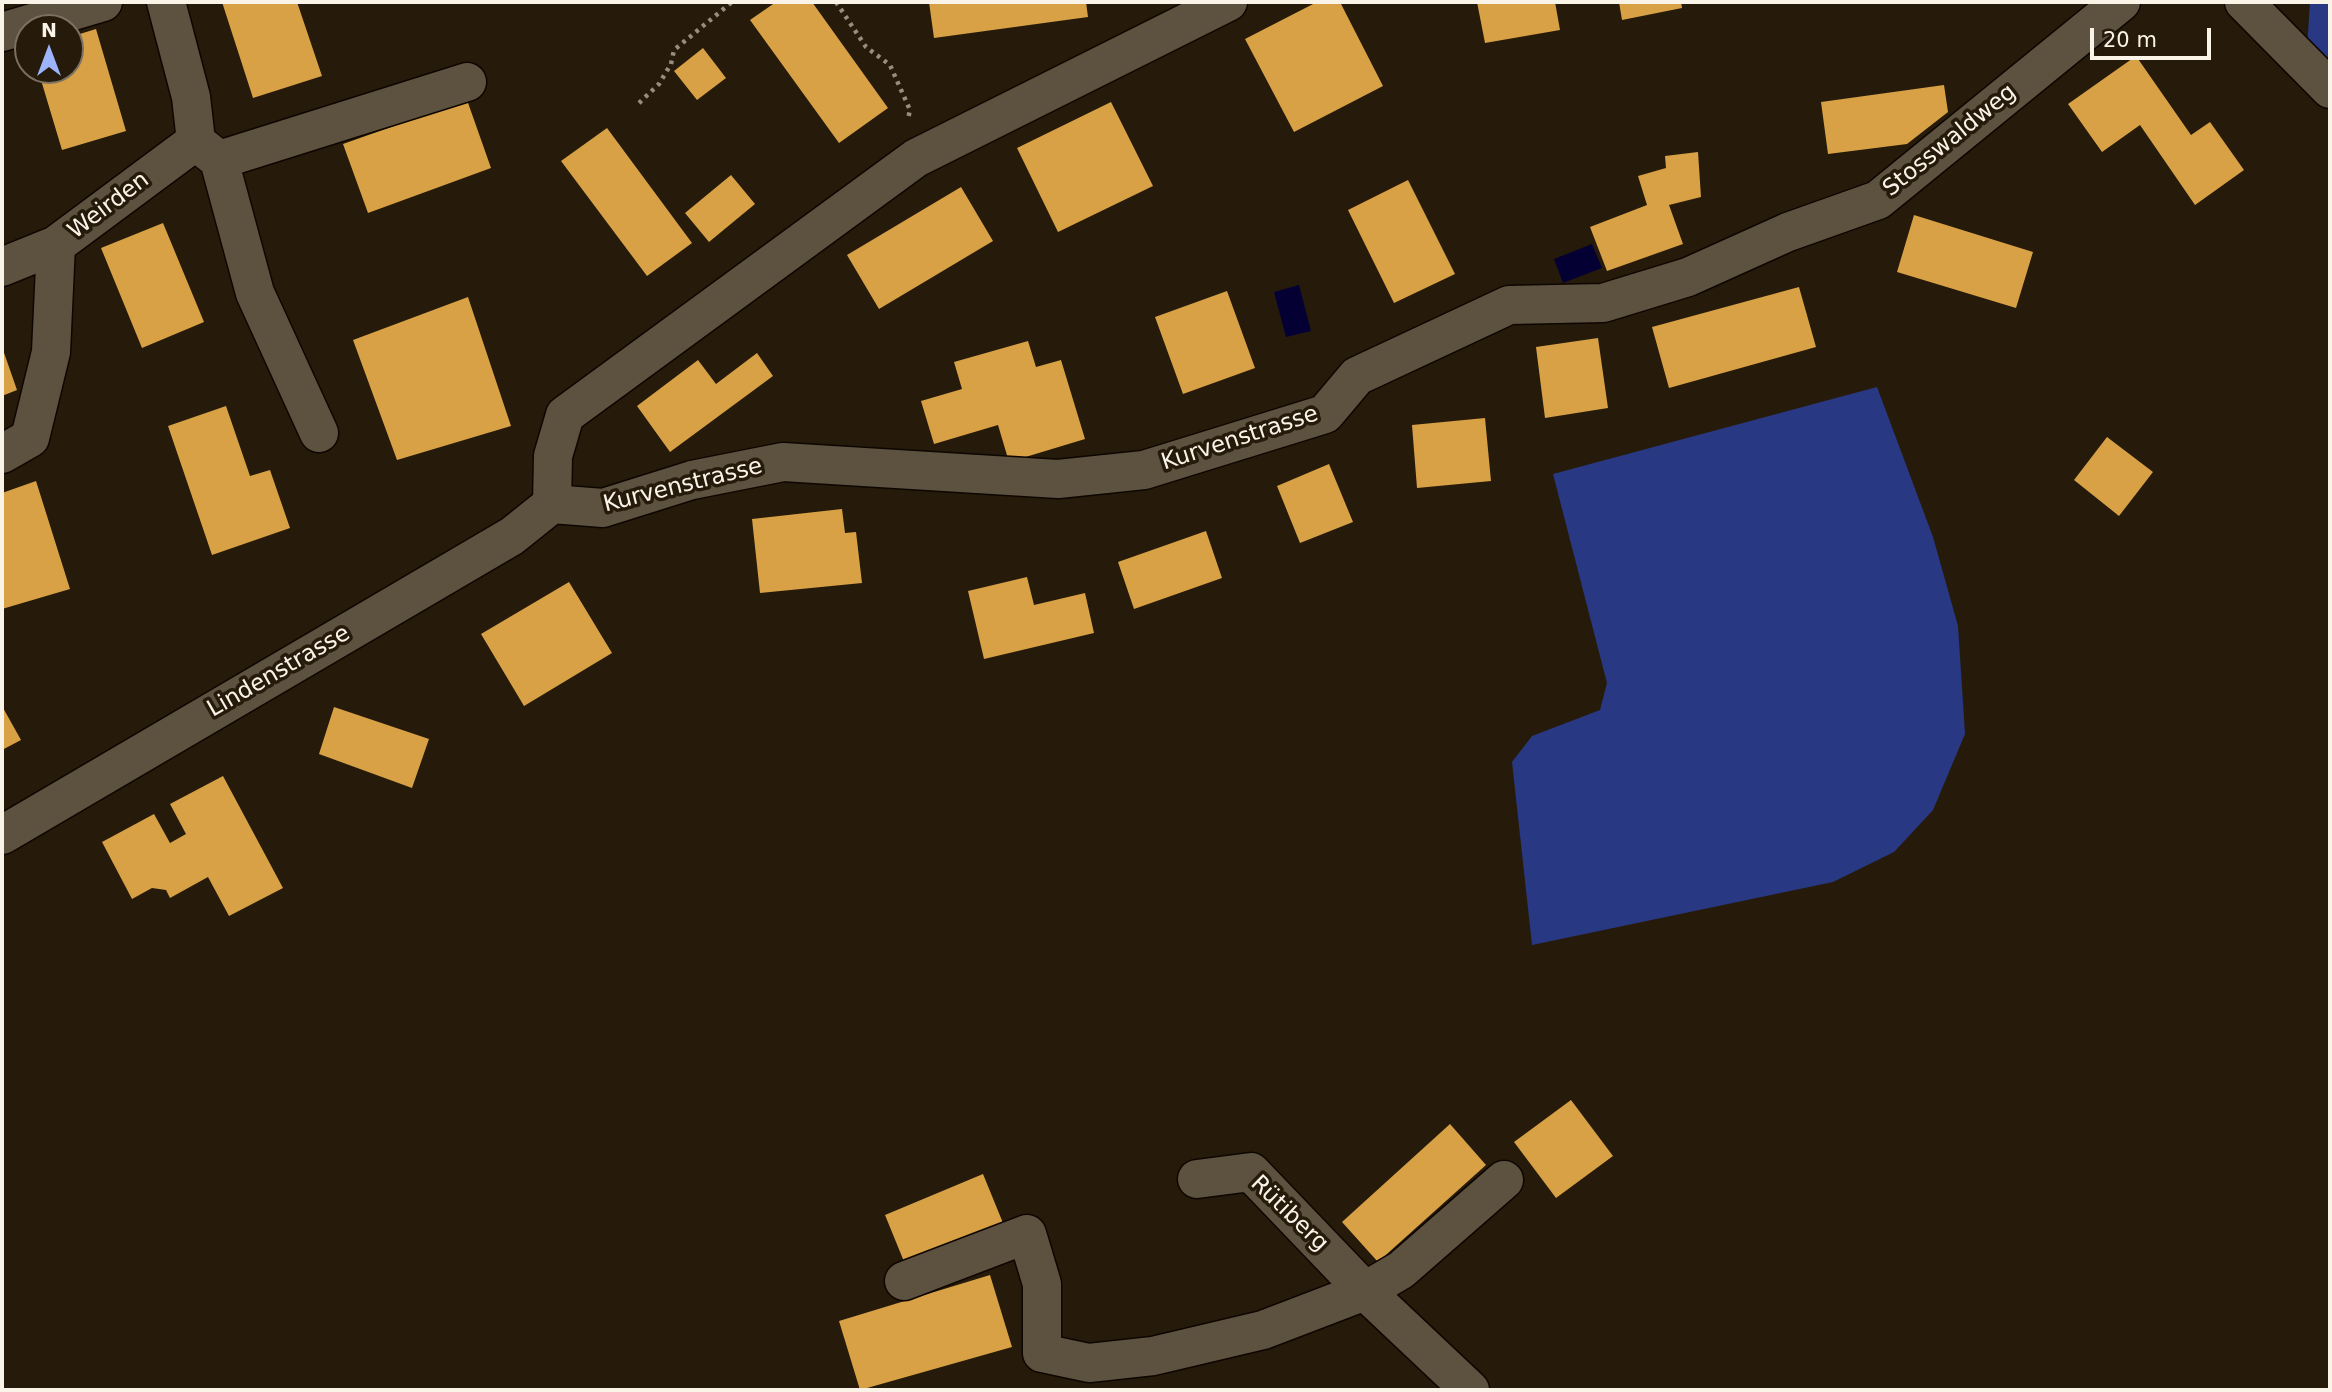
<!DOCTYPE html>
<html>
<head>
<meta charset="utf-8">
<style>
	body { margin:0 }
	#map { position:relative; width:2332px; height:1392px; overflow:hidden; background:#261b0b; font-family:"DejaVu Sans",sans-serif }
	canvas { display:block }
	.frame { position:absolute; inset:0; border:4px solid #faf3e8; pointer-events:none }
	.north { position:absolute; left:14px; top:14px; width:70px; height:70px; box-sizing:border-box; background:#261b0b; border:2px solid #7b7163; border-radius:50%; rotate:0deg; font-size:19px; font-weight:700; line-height:28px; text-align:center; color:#faf3e8 }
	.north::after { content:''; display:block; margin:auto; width:24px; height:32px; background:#9db4fd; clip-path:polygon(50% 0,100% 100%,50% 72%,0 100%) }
	.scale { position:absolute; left:2090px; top:28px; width:121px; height:32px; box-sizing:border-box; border:4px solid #faf3e8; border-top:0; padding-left:9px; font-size:21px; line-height:24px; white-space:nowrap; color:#faf3e8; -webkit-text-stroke:5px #261b0b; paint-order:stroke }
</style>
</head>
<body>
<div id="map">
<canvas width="2332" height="1392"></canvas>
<div class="frame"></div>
<div class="north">N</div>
<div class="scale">20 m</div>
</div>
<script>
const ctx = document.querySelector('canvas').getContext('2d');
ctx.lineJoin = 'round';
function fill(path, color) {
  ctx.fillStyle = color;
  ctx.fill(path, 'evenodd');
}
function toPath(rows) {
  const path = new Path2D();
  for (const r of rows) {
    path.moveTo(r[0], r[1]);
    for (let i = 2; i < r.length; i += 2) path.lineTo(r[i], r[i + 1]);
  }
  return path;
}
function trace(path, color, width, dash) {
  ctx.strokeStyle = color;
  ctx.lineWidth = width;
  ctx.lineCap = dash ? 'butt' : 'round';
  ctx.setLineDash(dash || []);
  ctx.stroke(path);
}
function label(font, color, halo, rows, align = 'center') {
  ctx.font = font + ' "DejaVu Sans",sans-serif';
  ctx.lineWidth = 7;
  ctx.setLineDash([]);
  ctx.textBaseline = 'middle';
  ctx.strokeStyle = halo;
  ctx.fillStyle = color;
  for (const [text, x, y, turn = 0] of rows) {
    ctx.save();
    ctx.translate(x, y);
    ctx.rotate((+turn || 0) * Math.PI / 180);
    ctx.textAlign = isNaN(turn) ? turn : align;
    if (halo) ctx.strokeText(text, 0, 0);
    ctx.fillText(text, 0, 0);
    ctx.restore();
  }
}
const forest = toPath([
	[2310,2,2330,2,2330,89,2306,64],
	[1877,387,1933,537,1958,626,1965,734,1933,810,1894,852,1833,882,1532,945,1512,762,1532,736,1600,710,1607,683,1553,474]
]);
const water = toPath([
	[1592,244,1602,268,1563,283,1554,259],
	[1299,285,1311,331,1286,337,1274,292]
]);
const building = toPath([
	[222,2,297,2,322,76,253,98],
	[776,2,812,2,888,108,839,143,750,20],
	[929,2,1086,2,1088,17,934,38],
	[1317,2,1340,2,1383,86,1294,132,1245,39],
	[1477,2,1555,2,1560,30,1485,43],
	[1619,2,1681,2,1682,8,1622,20],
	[96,29,126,131,62,150,38,70,70,70,70,37],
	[703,48,726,78,697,100,674,71],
	[2136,56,2191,135,2210,122,2244,170,2195,205,2140,125,2102,152,2068,104],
	[1944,85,1948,112,1907,144,1828,154,1821,102],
	[467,100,491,168,368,213,343,144],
	[1111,102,1153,186,1058,232,1017,148],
	[607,128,692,243,647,276,561,161],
	[1698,152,1701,197,1669,205,1683,244,1607,271,1590,227,1647,205,1638,176,1666,168,1665,156],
	[731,175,755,204,709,242,685,213],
	[1408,180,1455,274,1394,303,1348,210],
	[961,187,993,241,879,309,847,255],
	[1914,215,2033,252,2016,308,1897,272],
	[163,223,204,322,142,348,101,248],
	[1799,287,1816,347,1669,388,1652,327],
	[1227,291,1255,368,1183,394,1155,317],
	[468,297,511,426,397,460,353,340],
	[1598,338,1608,408,1545,418,1536,347],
	[1028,341,1036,367,1061,360,1085,439,1009,462,998,425,934,444,921,401,962,389,954,362],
	[2,347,17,390,2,396],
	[757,353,773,376,670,452,637,406,698,360,716,384],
	[226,406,250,476,270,470,290,528,212,555,168,426],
	[1485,418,1491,481,1417,488,1412,425],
	[2107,437,2153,472,2119,516,2074,480],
	[1329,464,1353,522,1300,543,1277,486],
	[36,481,70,589,2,609,2,493],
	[842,509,845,533,856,532,862,583,760,593,752,519],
	[1206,531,1222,578,1134,609,1118,562],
	[1027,577,1034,605,1085,593,1094,633,984,659,968,591],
	[569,582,612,653,524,706,481,634],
	[2,706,21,740,2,750],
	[334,707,429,739,412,788,319,754],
	[223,776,283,888,229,916,208,877,170,898,166,890,152,888,132,899,102,842,154,814,170,843,186,834,170,804],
	[1571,1100,1613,1156,1556,1198,1514,1142],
	[1450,1124,1486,1165,1378,1262,1342,1222],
	[983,1174,1003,1223,905,1264,885,1215],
	[990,1275,1012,1347,860,1390,839,1321]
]);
const path = toPath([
	[836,2,866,47,890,65,910,110,908,119],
	[639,103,659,84,671,64,674,50,732,2]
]);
const minor = toPath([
	[2244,2,2330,89],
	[2,32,103,2],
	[200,145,219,160,467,82],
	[219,160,255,293,319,433],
	[2,267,56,245],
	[2,454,30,438,51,352,56,245,196,141,191,97,166,2],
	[552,504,603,508,692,480,783,462,1058,479,1144,470,1325,414,1357,376,1509,305,1603,303,1688,277,1788,232,1878,200,2121,2],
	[552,504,553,456,565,415,916,158,1228,2],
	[2,835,512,536,552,504],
	[1197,1179,1251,1172,1365,1291,1470,1390],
	[904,1281,1027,1234,1042,1284,1042,1353,1089,1363,1153,1356,1263,1330,1365,1291,1401,1270,1504,1180]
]);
const streetNames = [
	["Stosswaldweg",1950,141,-39],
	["Weirden",109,206,-37],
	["Kurvenstrasse",1240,439,-18],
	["Kurvenstrasse",683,486,-14],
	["Lindenstrasse",279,672,-30],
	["Rütiberg",1289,1214,44]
];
fill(forest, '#293882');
fill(water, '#040033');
fill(building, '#d8a145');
trace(minor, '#0e0600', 41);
trace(path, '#978e81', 4.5, [3.5, 5]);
trace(minor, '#5d513f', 38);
label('23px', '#faf3e8', '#261b0b', streetNames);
</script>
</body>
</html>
